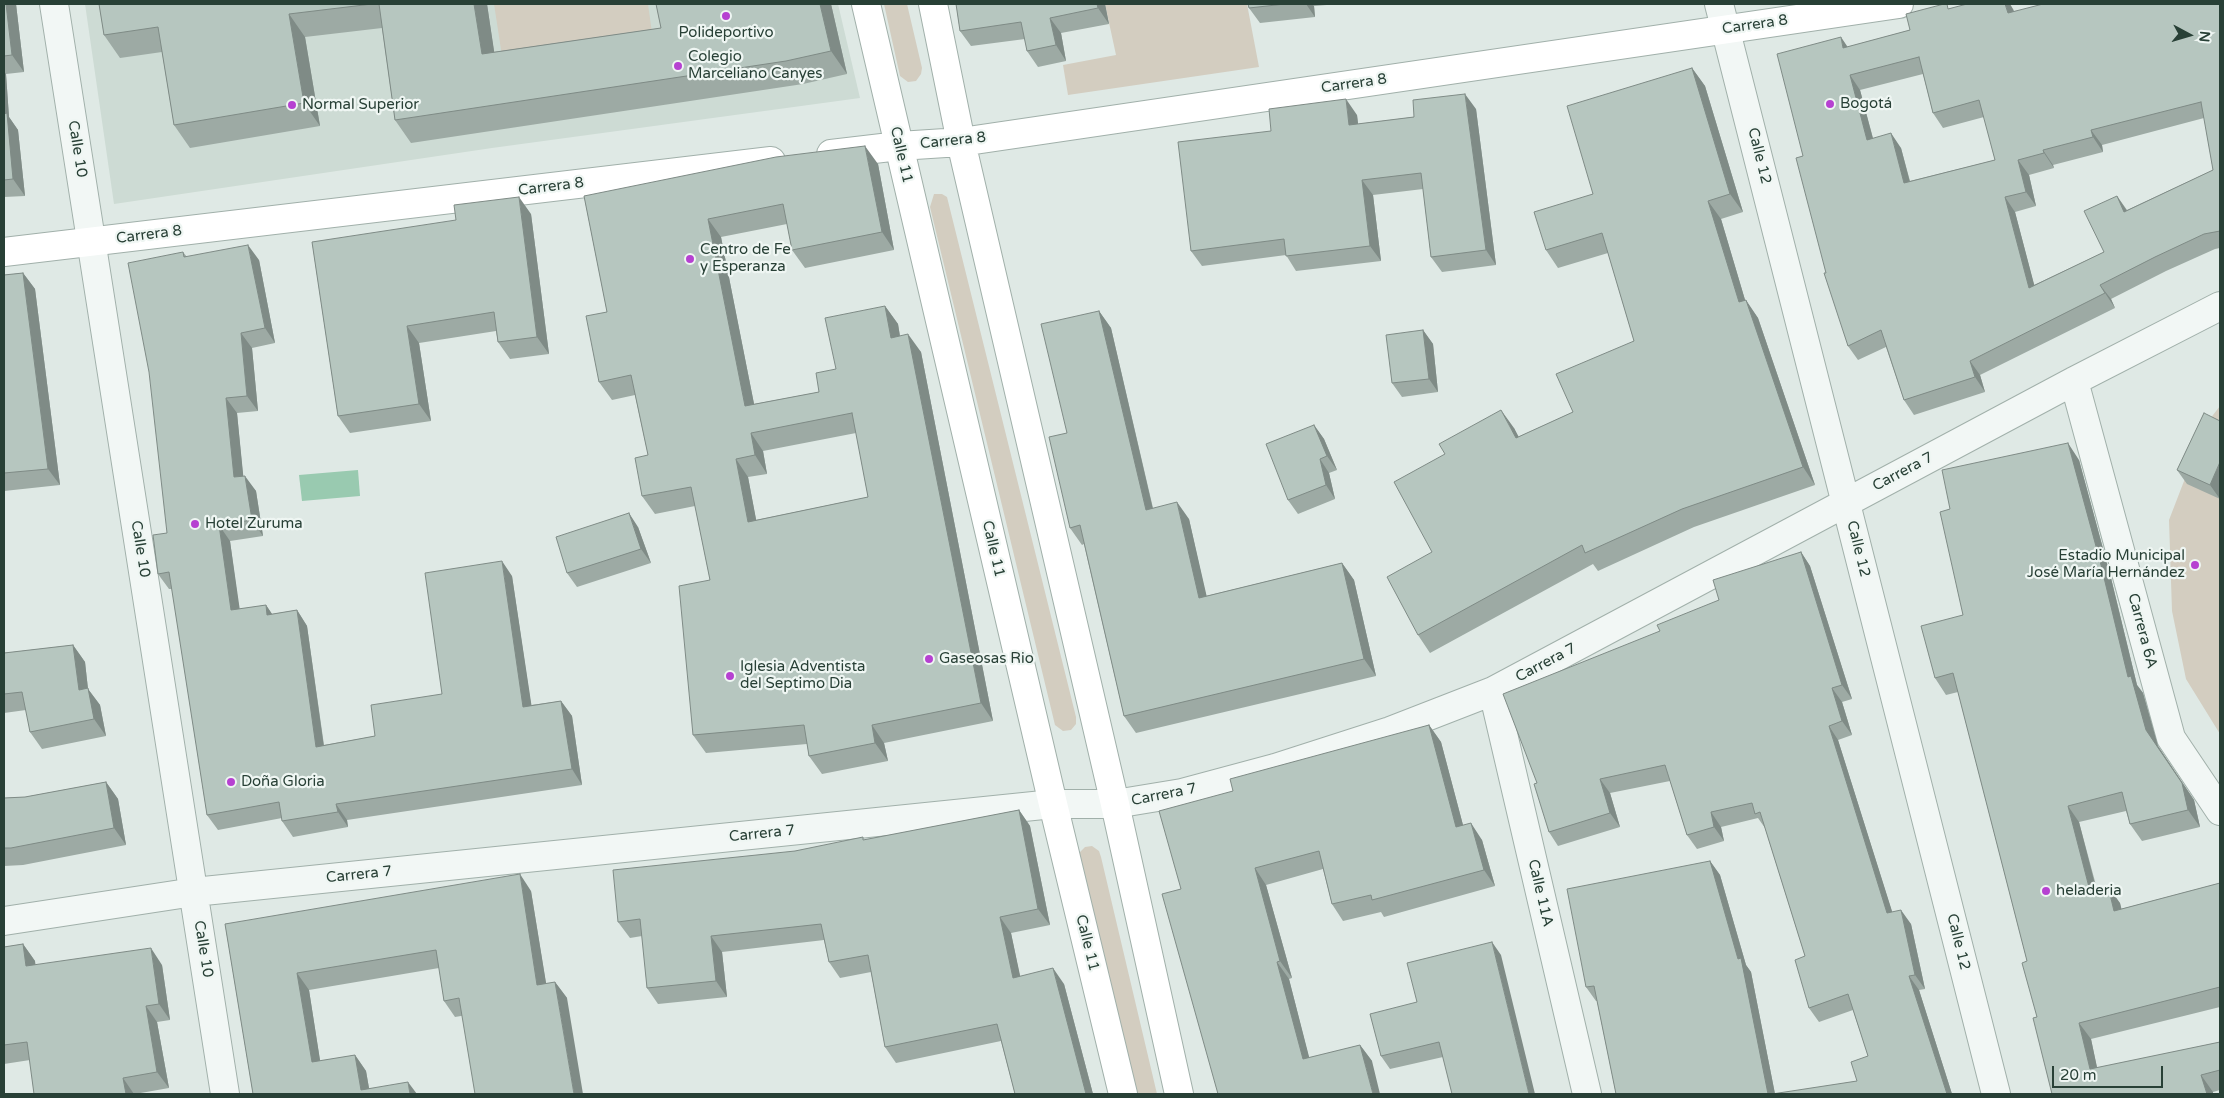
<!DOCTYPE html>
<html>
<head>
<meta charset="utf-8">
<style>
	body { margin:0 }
	#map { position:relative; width:2224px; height:1098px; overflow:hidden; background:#dfe9e5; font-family:"Varela Round",sans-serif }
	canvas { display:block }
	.frame { position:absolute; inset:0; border:5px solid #284036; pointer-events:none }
	.north { position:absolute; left:2164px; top:10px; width:50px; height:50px; -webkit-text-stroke:4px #eff6f3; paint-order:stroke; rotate:96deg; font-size:14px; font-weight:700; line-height:20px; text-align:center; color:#284036 }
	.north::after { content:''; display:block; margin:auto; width:18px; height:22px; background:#284036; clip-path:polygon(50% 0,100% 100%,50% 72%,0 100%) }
	.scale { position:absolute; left:2052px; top:1066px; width:111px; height:22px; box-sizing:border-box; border:2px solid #284036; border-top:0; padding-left:6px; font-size:15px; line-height:18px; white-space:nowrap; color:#284036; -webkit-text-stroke:4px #eff6f3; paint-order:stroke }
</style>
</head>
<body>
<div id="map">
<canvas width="2224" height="1098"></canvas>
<div class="frame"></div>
<div class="north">N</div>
<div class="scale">20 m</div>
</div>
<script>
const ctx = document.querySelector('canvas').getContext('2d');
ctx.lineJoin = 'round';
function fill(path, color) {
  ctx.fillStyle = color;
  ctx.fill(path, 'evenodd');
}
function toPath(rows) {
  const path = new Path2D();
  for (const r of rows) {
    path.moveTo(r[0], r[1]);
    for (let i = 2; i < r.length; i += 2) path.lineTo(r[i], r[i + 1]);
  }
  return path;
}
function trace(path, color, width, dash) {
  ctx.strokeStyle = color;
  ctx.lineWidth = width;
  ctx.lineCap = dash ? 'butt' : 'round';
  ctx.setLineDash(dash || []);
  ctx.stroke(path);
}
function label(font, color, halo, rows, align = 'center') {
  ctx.font = font + ' "Varela Round",sans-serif';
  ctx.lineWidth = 4.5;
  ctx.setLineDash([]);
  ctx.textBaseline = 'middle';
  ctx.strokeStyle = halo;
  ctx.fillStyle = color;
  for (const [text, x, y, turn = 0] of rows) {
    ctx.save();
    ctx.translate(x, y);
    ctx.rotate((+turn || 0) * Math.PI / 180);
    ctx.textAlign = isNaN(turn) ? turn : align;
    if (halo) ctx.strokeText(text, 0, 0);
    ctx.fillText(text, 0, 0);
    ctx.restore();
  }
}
const built = toPath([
	[85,4,838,4,860,98,492,148,114,204]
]);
const green = toPath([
	[494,4,648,4,652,33,502,56],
	[884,4,907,4,922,68,921,74,916,81,908,82,900,76],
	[1105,4,1247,4,1259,67,1068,95,1063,65,1116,55],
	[942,194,947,197,1076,717,1076,724,1071,730,1063,731,1055,725,930,207,934,194],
	[2220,406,2220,734,2186,679,2172,611,2169,520,2206,424],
	[1092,846,1099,851,1101,857,1157,1094,1137,1094,1078,859,1080,852,1085,847]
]);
const water = toPath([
	[358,470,360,496,302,501,299,475]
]);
const street = toPath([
	[54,4,225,1094],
	[1719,4,1996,1094],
	[2074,381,2171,738,2220,811],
	[1493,691,1587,1094],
	[4,921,194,892,1053,804,1115,804,1182,793,1275,768,1390,731,1493,691,2074,381,2220,306]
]);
const secondary = toPath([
	[866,4,1053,804,1123,1094],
	[933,4,961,142,1115,804,1179,1094],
	[831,154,899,146,961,142,1899,4],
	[4,252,771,161]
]);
const wall = toPath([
	[4,4,16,4,24,72,6,74,9,117,18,130,25,196,4,197],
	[99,4,487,4,494,52,661,28,656,4,831,4,847,74,803,84,411,143,395,120,382,28,305,37,320,126,190,148,174,125,162,52,120,58,104,35],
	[956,4,1105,4,1109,24,1061,33,1066,61,1038,67,1027,51,1025,39,971,46,960,31],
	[1248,4,1339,4,1314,6,1315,17,1260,23,1249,8],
	[2220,4,2220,248,2215,249,2166,271,2111,299,2115,308,1980,375,1985,392,1914,415,1904,400,1886,347,1858,360,1848,346,1826,273,1803,156,1847,47,1910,30,1950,8,2013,9,2014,11],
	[1923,74,1933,113,1943,128,1984,117,1995,160,1910,181,1901,148,1873,138,1860,90],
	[2204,118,2213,170,2127,210,2117,196,2104,252,2034,285,2015,212,2036,206,2029,175,2054,168,2053,165,2103,152,2102,145],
	[1692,68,1705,86,1743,212,1721,219,1745,300,1758,318,1815,485,1694,527,1598,571,1593,564,1430,653,1418,635,1432,552,1514,428,1518,437,1573,412,1634,341,1608,253,1558,268,1546,250,1593,194],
	[1476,109,1496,265,1442,272,1431,257,1423,189,1373,195,1381,261,1296,271,1286,255,1202,266,1191,251,1271,131,1357,115,1358,124],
	[878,164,894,250,805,268,792,250,787,224,721,237,754,404,819,392,836,369,885,306,898,324,900,336,921,352,993,721,884,743,888,761,822,774,809,756,807,744,706,753,693,735,710,580,695,506,655,514,642,496,648,455,635,395,612,400,599,382,607,312,584,196],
	[856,433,868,497,756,520,748,477,767,474,763,451],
	[531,214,549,354,510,359,498,342,496,331,419,343,431,421,350,433,338,416,312,242],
	[183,252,187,257,259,260,275,343,252,348,258,411,237,413,243,476,256,491,263,536,230,541,239,609,266,605,272,614,297,610,307,626,324,745,375,736,442,694,512,576,531,705,561,701,572,716,582,785,347,820,348,827,293,837,282,821,282,818,218,830,207,815,172,589,169,589,158,574,167,533],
	[23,273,35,289,60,485,4,491,4,275],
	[1099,311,1111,328,1153,508,1189,519,1206,596,1342,563,1354,580,1376,676,1136,733,1124,716,1084,544,1082,545,1070,528,1067,433],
	[1423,330,1433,344,1438,392,1402,397,1392,383],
	[2204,413,2220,499,2187,484,2177,470],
	[1314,425,1324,439,1337,470,1329,473,1335,499,1298,514,1288,500],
	[2079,460,2111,578,2137,685,2143,693,2158,746,2194,800,2200,827,2142,841,2130,824,2126,811,2079,822,2097,889,2120,903,2121,909,2220,883,2220,1007,2091,1039,2097,1068,2220,1042,2220,1090,2213,1092,2213,1094,2052,1094,2037,1017,2027,961,1958,692,1946,695,1935,678,1963,615,1950,509],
	[638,527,651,563,577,587,567,573],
	[1801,552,1810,566,1852,699,1842,702,1852,735,1838,740,1892,912,1911,924,1925,989,1919,990,1952,1094,1616,1094,1597,1001,1596,1001,1586,987,1710,861,1720,875,1746,965,1751,972,1775,1094,1857,1081,1868,1056,1853,1010,1819,1022,1809,1008,1805,956,1765,828,1758,818,1721,827,1724,841,1697,849,1687,835,1670,781,1610,793,1620,827,1558,846,1549,832,1537,783,1660,631,1719,600],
	[73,645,85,662,88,689,100,705,106,736,42,749,30,732,26,710,4,713,4,653],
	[1429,725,1441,742,1463,825,1482,840,1495,886,1384,917,1381,912,1343,921,1332,904,1323,869,1266,885,1292,978,1289,979,1309,1058,1360,1045,1372,1061,1218,1094,1181,889,1233,791],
	[106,782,118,799,126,845,23,865,4,866,4,798,25,797],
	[1019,810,1030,826,1050,925,1011,933,1020,977,1064,984,1093,1094,1015,1094,1001,1041,896,1063,885,1047,871,972,840,978,829,962,824,940,722,952,727,997,658,1004,647,988,642,936,630,938,618,922,795,851,865,840],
	[531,891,546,984,555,982,567,998,455,1017,444,1001,439,968,309,990,320,1061,355,1055,366,1071,369,1088,410,1094,253,1094,225,924],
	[23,944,35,961,35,965,162,965,170,1020,157,1022,169,1088,135,1094,34,1094,30,1060,4,1064,4,947],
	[1501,955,1443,1057,1390,1069,1381,1056,1417,1002]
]);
const shadedWall = toPath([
	[6,4,16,4,24,72,12,55],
	[474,4,487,4,498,77,482,54],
	[820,4,831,4,847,74,831,51],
	[1097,4,1105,4,1109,24,1098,8],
	[1306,4,1312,4,1314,6,1315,17],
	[2005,4,2010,4,2013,9,2018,28,2008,13],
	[289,14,305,37,320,126,304,103],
	[1050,18,1061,33,1066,61,1056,45],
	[1841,37,1851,52,1843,48],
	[1692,68,1705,86,1743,212,1730,194],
	[4,71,6,74,9,117,18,130,25,196,13,179,4,121],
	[1850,75,1860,90,1877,154,1867,140],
	[1465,94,1476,109,1496,265,1486,250],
	[1346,99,1357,115,1360,140,1349,125],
	[2091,130,2102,145,2103,152,2093,137],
	[1891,133,1901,148,1914,198,1904,183],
	[865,146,878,164,894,250,882,232],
	[2043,150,2053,165,2054,168,2044,153],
	[2018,160,2029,175,2036,206,2026,192],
	[1362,180,1373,195,1381,261,1370,246],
	[2117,196,2127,211,2124,212],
	[519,197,531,214,549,354,537,337],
	[2005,197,2015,212,2039,303,2029,288],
	[1708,201,1721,219,1751,320,1739,302],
	[708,219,721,237,758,424,745,406],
	[248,245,259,260,275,343,265,328],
	[23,273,35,289,60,485,48,469],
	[2100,285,2111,299,2115,308,2105,293],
	[1746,300,1758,318,1815,485,1803,467],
	[885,306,898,324,903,356,891,338],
	[1099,311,1111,328,1157,527,1146,510],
	[407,326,419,343,431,421,419,404],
	[1423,330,1433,344,1438,392,1429,379],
	[241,333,252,348,258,411,247,396],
	[908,334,921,352,993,721,981,703],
	[1970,361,1980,375,1985,392,1975,377],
	[226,398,237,413,245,493,234,477],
	[1501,410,1514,428,1529,456,1516,438],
	[1314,425,1324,439,1337,470,1327,456],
	[751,433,763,451,767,474,755,455],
	[2068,443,2079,460,2111,578,2137,685,2143,693,2158,746,2194,800,2200,827,2188,810,2146,730,2128,677],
	[736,459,748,477,760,540,748,522],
	[1320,459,1329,473,1335,499,1326,485],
	[2220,462,2220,499,2210,485],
	[245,476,256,491,263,536,252,520],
	[1177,502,1189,519,1211,615,1199,598],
	[629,513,638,527,651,563,641,549],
	[219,525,230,541,242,625,231,610],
	[1801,552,1810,566,1852,699,1842,685],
	[502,561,512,576,534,722,523,707],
	[1342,563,1354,580,1376,676,1364,659],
	[266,605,276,620,267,615],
	[297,610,307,626,326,762,316,747],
	[73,645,85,662,88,689,100,705,106,736,94,719,79,690],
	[1832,688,1842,702,1852,735,1842,721],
	[561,701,572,716,582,785,572,769],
	[872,725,884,743,888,761,875,743],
	[1429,725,1441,742,1468,844,1456,827],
	[1829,726,1838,740,1897,927,1887,913],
	[1600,779,1610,793,1620,827,1610,813],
	[106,782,118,799,126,845,114,828],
	[336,804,347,820,348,827,338,812],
	[2068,806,2079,822,2101,908,2090,891],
	[1019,810,1030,826,1050,925,1038,909],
	[1711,812,1721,827,1724,841,1714,827],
	[1471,823,1482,840,1495,886,1484,870],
	[1710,861,1720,875,1746,965,1751,972,1775,1094,1768,1094,1738,959],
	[1255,868,1266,885,1292,978,1280,961],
	[520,874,531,891,549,1001,537,985],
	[2108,886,2120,903,2126,927,2114,911],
	[1901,910,1911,924,1925,989,1915,975],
	[1000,917,1011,933,1024,994,1013,978],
	[711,936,722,952,727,997,716,981],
	[1492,942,1501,955,1535,1094,1529,1094],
	[23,944,35,961,38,983,26,966],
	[151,948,162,965,170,1020,159,1004],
	[1277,962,1289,979,1314,1076,1303,1059],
	[1053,968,1064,984,1093,1094,1086,1094],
	[297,973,309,990,323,1079,312,1062],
	[1909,976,1919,990,1952,1094,1947,1094],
	[555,982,567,998,583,1094,574,1094],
	[146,1006,157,1022,169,1088,157,1072],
	[2079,1023,2091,1039,2101,1086,2090,1069],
	[1360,1045,1372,1061,1380,1094,1373,1094],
	[355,1055,366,1071,370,1094,361,1090],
	[2201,1075,2213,1092,2213,1094,2207,1094],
	[123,1078,134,1094,126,1094],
	[408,1082,417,1094,410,1094]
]);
const building = toPath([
	[4,4,6,4,12,55,4,56,4,4],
	[99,4,372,4,289,14,304,103,174,125,158,27,104,35,99,4],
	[379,4,474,4,482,54,661,28,656,4,820,4,831,51,786,61,395,120,379,4],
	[956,4,1097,4,1098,8,1050,18,1056,45,1027,51,1021,22,960,31,956,4],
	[1248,4,1285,4,1249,8,1248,4],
	[1944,4,1947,4,1948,9,1967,4,2005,4,2008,13,2043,4,2220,4,2220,231,2204,234,2155,257,2100,285,2105,293,1970,361,1975,377,1904,400,1881,330,1848,346,1824,273,1826,273,1796,158,1803,156,1777,54,1841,37,1843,48,1910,30,1906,14,1944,4],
	[1919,57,1933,113,1979,100,1995,160,1904,183,1891,133,1867,140,1850,75,1919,57],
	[2201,102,2213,170,2124,212,2117,196,2084,211,2104,252,2029,288,2005,197,2026,192,2018,160,2044,153,2043,150,2093,137,2091,130,2201,102],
	[1692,68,1730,194,1708,201,1739,302,1746,300,1803,467,1682,509,1585,553,1582,545,1418,635,1387,577,1432,552,1394,482,1445,454,1439,444,1501,410,1516,438,1573,412,1556,374,1634,341,1602,233,1546,250,1534,212,1593,194,1567,106,1692,68],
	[1465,94,1486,250,1431,257,1421,173,1362,180,1370,246,1286,256,1284,239,1191,251,1178,142,1271,131,1269,109,1346,99,1349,125,1414,117,1413,100,1465,94],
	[7,113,13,179,4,180,4,114,7,113],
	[865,146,882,232,792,250,783,204,708,219,745,406,819,392,816,373,836,369,825,318,885,306,891,338,908,334,981,703,872,725,875,743,809,756,804,725,693,735,679,586,710,580,691,487,642,496,635,458,648,455,631,375,599,382,586,316,607,312,584,196,776,157,865,146],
	[852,413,868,497,748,522,736,459,755,455,751,433,852,413],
	[519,197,537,337,498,342,494,312,407,326,419,404,338,416,312,242,456,220,454,205,519,197],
	[248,245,265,328,241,333,247,396,226,398,234,477,245,476,252,520,219,525,231,610,266,605,267,615,297,610,316,747,375,736,371,705,442,694,425,573,502,561,523,707,561,701,572,769,336,804,338,812,282,821,279,802,207,815,169,572,158,574,153,535,167,533,149,372,128,263,183,252,184,257,248,245],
	[23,273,48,469,4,473,4,275,23,273],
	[1099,311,1146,510,1177,502,1199,598,1342,563,1364,659,1124,716,1080,525,1070,528,1049,437,1067,433,1041,324,1099,311],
	[1423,330,1429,379,1392,383,1386,335,1423,330],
	[2204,413,2220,421,2220,462,2210,485,2177,470,2204,413],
	[1314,425,1327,456,1320,459,1326,485,1288,500,1266,444,1314,425],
	[2068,443,2100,561,2128,677,2131,676,2146,730,2182,783,2188,810,2130,824,2122,792,2068,806,2090,891,2108,886,2114,911,2220,883,2220,987,2079,1023,2090,1069,2220,1042,2220,1070,2201,1075,2207,1094,2052,1094,2033,1018,2037,1017,2022,963,2027,961,1953,673,1935,678,1921,626,1963,615,1940,512,1950,509,1942,470,2068,443],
	[629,513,641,549,567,573,556,537,629,513],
	[1801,552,1842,685,1832,688,1842,721,1829,726,1887,913,1901,910,1915,975,1909,976,1947,1094,1772,1094,1857,1081,1851,1062,1868,1056,1848,994,1809,1008,1795,960,1805,956,1760,812,1755,814,1752,803,1711,812,1714,827,1687,835,1665,765,1600,779,1610,813,1549,832,1534,784,1537,783,1503,694,1660,631,1657,625,1719,600,1713,580,1801,552],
	[73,645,79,690,88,688,94,719,30,732,22,692,4,694,4,653,73,645],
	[1429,725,1456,827,1471,823,1484,870,1372,900,1371,895,1332,904,1319,851,1255,868,1280,961,1277,962,1303,1059,1360,1045,1373,1094,1218,1094,1162,894,1181,889,1159,811,1233,791,1230,779,1429,725],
	[106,782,114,828,11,848,4,848,4,798,25,797,106,782],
	[1019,810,1038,909,1000,917,1013,978,1053,968,1086,1094,1015,1094,997,1024,885,1047,868,955,829,962,821,924,711,936,716,981,647,988,640,919,618,922,613,870,795,851,863,837,863,840,1019,810],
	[1710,861,1738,959,1741,958,1768,1094,1616,1094,1594,986,1586,987,1567,889,1710,861],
	[520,874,537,985,555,982,574,1094,475,1094,459,998,444,1001,436,950,297,973,312,1062,355,1055,361,1090,408,1082,410,1094,253,1094,225,924,520,874],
	[1492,942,1529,1094,1452,1094,1439,1042,1381,1056,1370,1014,1417,1002,1407,963,1492,942],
	[23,944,26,966,151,948,159,1004,146,1006,157,1072,123,1078,126,1094,34,1094,27,1042,4,1045,4,947,23,944]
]);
const markers = [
	[726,16,5,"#b641d1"],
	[678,66,5,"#b641d1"],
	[1830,104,5,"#b641d1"],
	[292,105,5,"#b641d1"],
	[690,259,5,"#b641d1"],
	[195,524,5,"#b641d1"],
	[2195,565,5,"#b641d1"],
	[929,659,5,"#b641d1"],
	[730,676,5,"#b641d1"],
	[231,782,5,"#b641d1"],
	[2046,891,5,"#b641d1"]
];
const streetNames = [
	["Carrera 8",1755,25,-8],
	["Carrera 8",1354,84,-8],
	["Carrera 8",953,141,-6],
	["Calle 10",77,149,81],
	["Calle 11",901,155,77],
	["Calle 12",1759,156,76],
	["Carrera 8",551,187,-7],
	["Carrera 8",149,235,-7],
	["Carrera 7",1903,472,-28],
	["Calle 10",140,549,81],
	["Calle 11",993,549,77],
	["Calle 12",1858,549,76],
	["Carrera 6A",2142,631,75],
	["Carrera 7",1546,663,-28],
	["Carrera 7",1164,795,-11],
	["Carrera 7",762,834,-6],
	["Carrera 7",359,875,-6],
	["Calle 11A",1540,893,77],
	["Calle 12",1958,942,76],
	["Calle 11",1087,943,76],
	["Calle 10",203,949,81]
];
const poiNames = [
	["Polideportivo",726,33,"center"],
	["Colegio",688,57],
	["Marceliano Canyes",688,74],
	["Bogotá",1840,104],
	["Normal Superior",302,105],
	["Centro de Fe",700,250],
	["y Esperanza",700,267],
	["Hotel Zuruma",205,524],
	["Estadio Municipal",2185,556,"right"],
	["José María Hernández",2185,573,"right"],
	["Gaseosas Rio",939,659],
	["Iglesia Adventista",740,667],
	["del Septimo Dia",740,684],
	["Doña Gloria",241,782],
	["heladeria",2056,891]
];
fill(built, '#cddbd4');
fill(green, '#d3cdc0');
fill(water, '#99cab0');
trace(street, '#a1b0aa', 30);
trace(secondary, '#a1b0aa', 30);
trace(street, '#f2f7f5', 28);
trace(secondary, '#fff', 28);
fill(wall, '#9daaa4');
fill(shadedWall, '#7f8b86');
fill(building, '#b6c6bf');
trace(building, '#7f8b86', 1);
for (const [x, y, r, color] of markers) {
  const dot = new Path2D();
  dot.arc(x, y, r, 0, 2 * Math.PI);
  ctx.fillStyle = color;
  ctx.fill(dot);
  trace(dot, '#eff6f3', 2);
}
label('15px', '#284036', '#eff6f3', streetNames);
label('15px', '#284036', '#eff6f3', poiNames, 'left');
</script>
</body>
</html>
